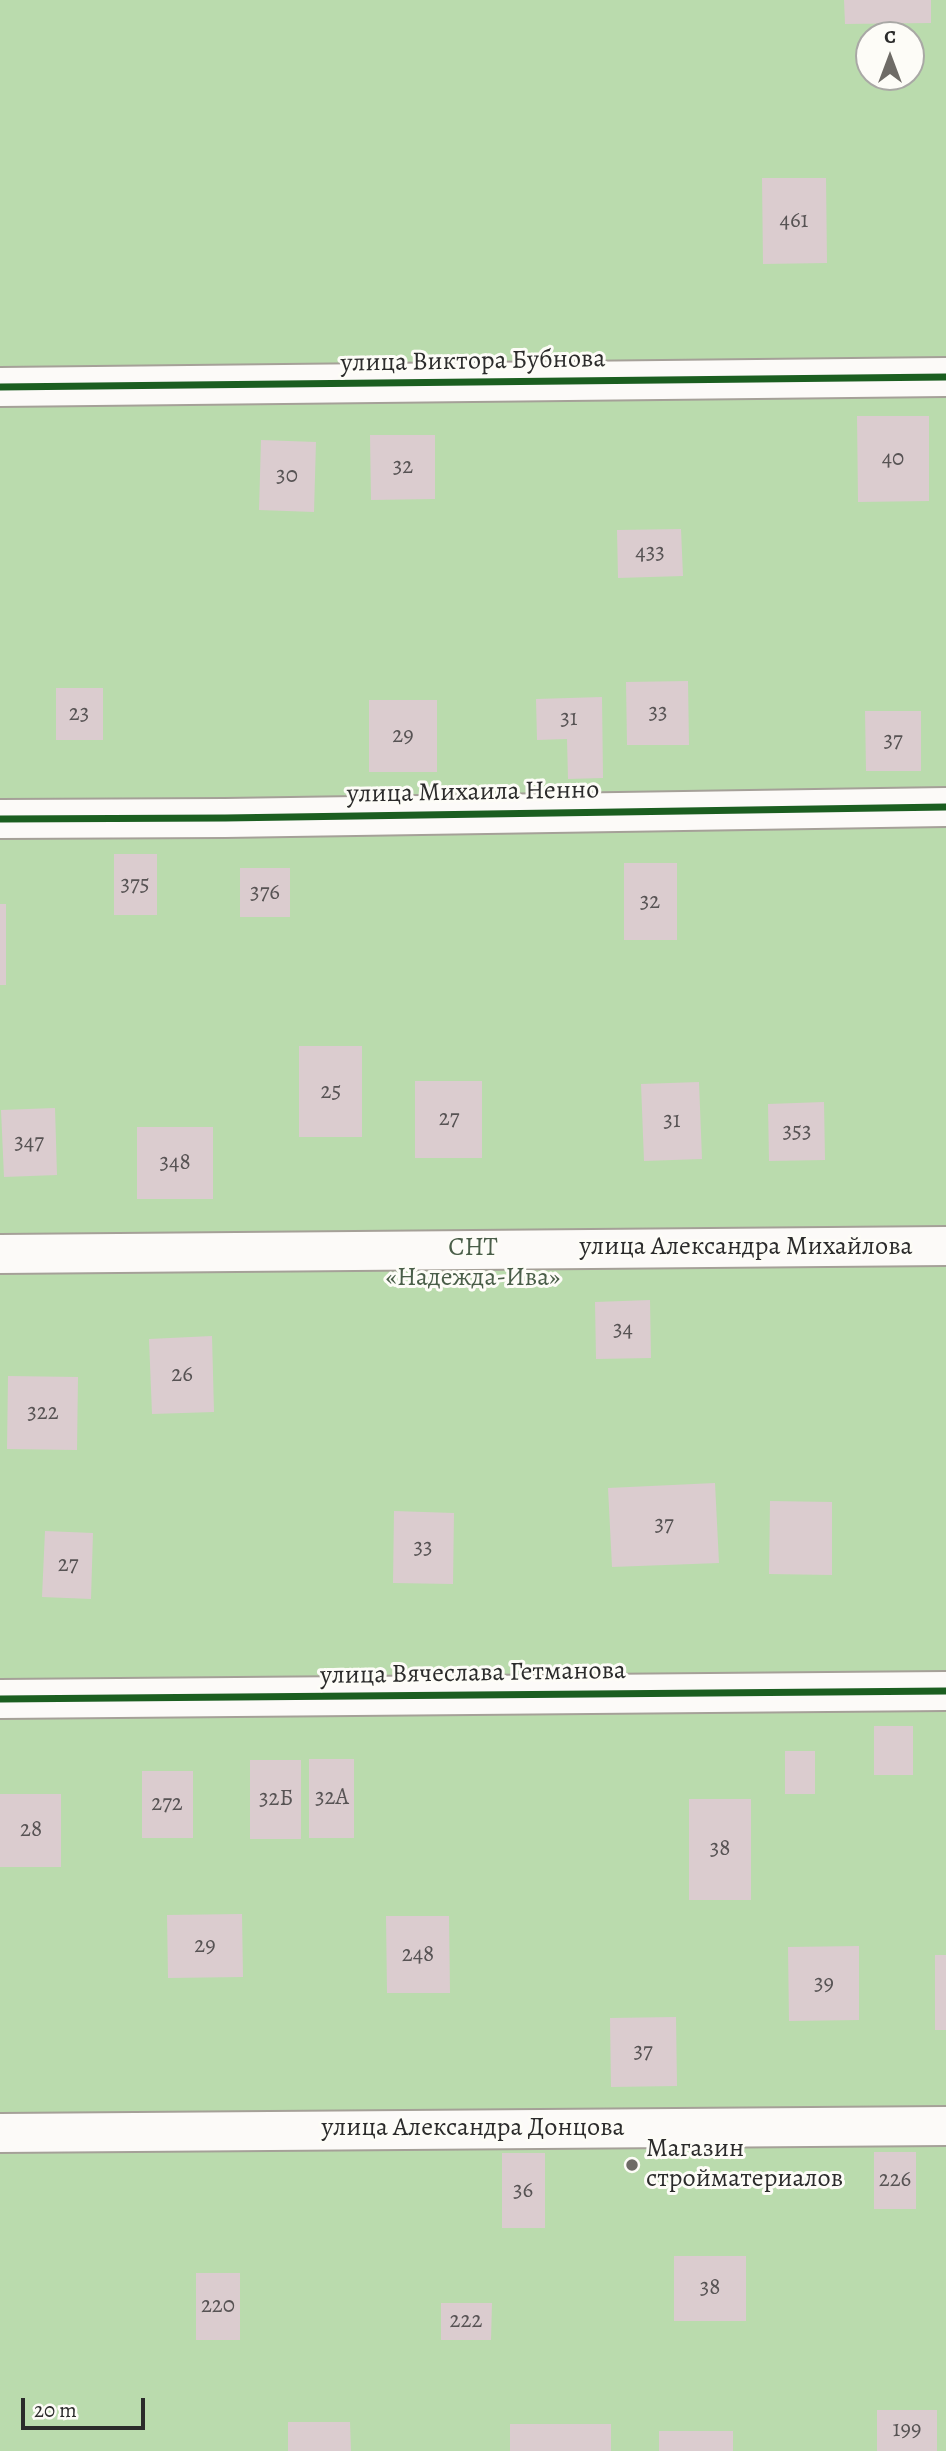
<!DOCTYPE html>
<html>
<head>
<meta charset="utf-8">
<style>
	body { margin:0 }
	#map { position:relative; width:946px; height:2451px; overflow:hidden; background:#eae1d3; font-family:Alegreya,serif }
	canvas { display:block }
	.north { position:absolute; left:855px; top:21px; width:70px; height:70px; box-sizing:border-box; background:#fdfcf7; border:2px solid #a9a8a5; border-radius:50%; rotate:0deg; font-size:19px; font-weight:700; line-height:28px; text-align:center; color:#2b2b2b }
	.north::after { content:''; display:block; margin:auto; width:24px; height:32px; background:#6e6b66; clip-path:polygon(50% 0,100% 100%,50% 72%,0 100%) }
	.scale { position:absolute; left:21px; top:2398px; width:124px; height:32px; box-sizing:border-box; border:4px solid #2b2b2b; border-top:0; padding-left:9px; font-size:21px; line-height:24px; white-space:nowrap; color:#2b2b2b; -webkit-text-stroke:5px #fdfcf7; paint-order:stroke }
</style>
</head>
<body>
<div id="map">
<canvas width="946" height="2451"></canvas>
<div class="north">С</div>
<div class="scale">20 m</div>
</div>
<script>
const ctx = document.querySelector('canvas').getContext('2d');
ctx.lineJoin = 'round';
function fill(path, color) {
  ctx.fillStyle = color;
  ctx.fill(path, 'evenodd');
}
function toPath(rows) {
  const path = new Path2D();
  for (const r of rows) {
    path.moveTo(r[0], r[1]);
    for (let i = 2; i < r.length; i += 2) path.lineTo(r[i], r[i + 1]);
  }
  return path;
}
function trace(path, color, width, dash) {
  ctx.strokeStyle = color;
  ctx.lineWidth = width;
  ctx.lineCap = dash ? 'butt' : 'round';
  ctx.setLineDash(dash || []);
  ctx.stroke(path);
}
function label(font, color, halo, rows, align = 'center') {
  ctx.font = font + ' Alegreya,serif';
  ctx.lineWidth = 6;
  ctx.setLineDash([]);
  ctx.textBaseline = 'middle';
  ctx.strokeStyle = halo;
  ctx.fillStyle = color;
  for (const [text, x, y, turn = 0] of rows) {
    ctx.save();
    ctx.translate(x, y);
    ctx.rotate((+turn || 0) * Math.PI / 180);
    ctx.textAlign = isNaN(turn) ? turn : align;
    if (halo) ctx.strokeText(text, 0, 0);
    ctx.fillText(text, 0, 0);
    ctx.restore();
  }
}
const green = toPath([
	[0,0,946,0,946,2451,0,2451],
	[869,35,911,35,911,77,869,77]
]);
const building = toPath([
	[844,0,931,0,931,23,845,24],
	[762,178,826,178,827,263,763,264],
	[857,416,929,416,929,501,858,502],
	[370,435,435,435,435,499,371,500],
	[261,440,316,442,314,512,259,510],
	[681,529,683,576,618,578,617,530],
	[688,681,689,745,627,745,626,682],
	[56,688,103,688,103,740,56,740],
	[602,697,603,778,568,779,567,739,537,740,536,699],
	[369,700,437,700,437,772,369,772],
	[865,711,921,711,921,771,866,771],
	[114,854,157,854,157,915,114,915],
	[624,863,677,863,677,940,624,940],
	[240,868,290,868,290,917,240,917],
	[0,904,6,904,6,985,0,985],
	[299,1046,362,1046,362,1137,299,1137],
	[415,1081,482,1081,482,1158,415,1158],
	[699,1082,702,1159,644,1161,641,1084],
	[824,1102,825,1160,769,1161,768,1104],
	[55,1108,57,1175,4,1177,1,1110],
	[137,1127,213,1127,213,1199,137,1199],
	[650,1300,651,1358,596,1359,595,1302],
	[212,1336,214,1412,152,1414,149,1339],
	[8,1376,78,1377,77,1450,7,1449],
	[715,1483,719,1563,612,1567,608,1488],
	[770,1501,832,1502,832,1575,769,1574],
	[394,1511,454,1513,453,1584,393,1583],
	[45,1531,93,1533,91,1599,42,1597],
	[874,1726,913,1726,913,1775,874,1775],
	[785,1751,815,1751,815,1794,785,1794],
	[309,1759,354,1759,354,1838,309,1838],
	[250,1760,301,1760,301,1839,250,1839],
	[142,1771,193,1771,193,1838,142,1838],
	[0,1794,61,1794,61,1867,0,1867],
	[689,1799,751,1799,751,1900,689,1900],
	[242,1914,243,1977,168,1978,167,1915],
	[386,1916,449,1916,450,1993,387,1993],
	[859,1946,859,2020,789,2021,788,1947],
	[935,1955,946,1955,946,2030,935,2030],
	[676,2017,677,2086,611,2087,610,2018],
	[874,2152,916,2152,916,2209,874,2209],
	[502,2153,545,2153,545,2228,502,2228],
	[674,2256,746,2256,746,2321,674,2321],
	[196,2273,240,2273,240,2340,196,2340],
	[441,2303,492,2303,491,2340,441,2340],
	[877,2410,937,2410,937,2451,877,2451],
	[288,2422,350,2422,351,2451,288,2451],
	[510,2424,611,2424,611,2451,510,2451],
	[659,2431,733,2431,733,2451,659,2451]
]);
const minor = toPath([
	[0,387,946,377],
	[0,819,225,818,946,807],
	[0,1254,946,1246],
	[0,1699,946,1691],
	[0,2133,946,2126]
]);
const cycleway = toPath([
	[0,387,946,377],
	[0,819,225,818,946,807],
	[0,1699,946,1691]
]);
const markers = [
	[632,2165,7,"#6e6b66"]
];
const numberNames = [
	["461",794,221],
	["40",893,459],
	["32",403,467],
	["30",287,476],
	["433",650,553],
	["33",658,713],
	["23",79,714],
	["31",569,719],
	["29",403,736],
	["37",893,741],
	["375",135,885],
	["376",265,893],
	["32",650,902],
	["25",331,1092],
	["27",449,1119],
	["31",672,1121],
	["353",797,1132],
	["347",29,1143],
	["348",175,1163],
	["34",623,1330],
	["26",182,1375],
	["322",43,1413],
	["37",664,1525],
	["33",423,1548],
	["27",68,1565],
	["32А",332,1798],
	["32Б",276,1799],
	["272",167,1804],
	["28",31,1830],
	["38",720,1849],
	["29",205,1946],
	["248",418,1955],
	["39",824,1984],
	["37",643,2052],
	["226",895,2180],
	["36",523,2191],
	["38",710,2288],
	["220",218,2306],
	["222",466,2321],
	["199",907,2430]
];
const streetNames = [
	["улица Виктора Бубнова",473,362,-1],
	["улица Михаила Ненно",473,793,-1],
	["улица Александра Михайлова",746,1248],
	["улица Вячеслава Гетманова",473,1674,-1],
	["улица Александра Донцова",473,2129]
];
const parkNames = [
	["СНТ",473,1249],
	["«Надежда-Ива»",473,1279]
];
const poiNames = [
	["Магазин",646,2150],
	["стройматериалов",646,2180]
];
fill(green, '#badbad');
fill(building, '#dbcccf');
trace(minor, '#a5a098', 42);
trace(minor, '#fcfaf8', 38);
trace(cycleway, '#1b5e20', 7);
for (const [x, y, r, color] of markers) {
  const dot = new Path2D();
  dot.arc(x, y, r, 0, 2 * Math.PI);
  ctx.fillStyle = color;
  ctx.fill(dot);
  trace(dot, '#fdfcf7', 2.5);
}
label('23px', '#575354', null, numberNames);
label('26px', '#2b2b2b', '#fdfcf7', streetNames);
label('26px', '#4a5e49', '#fdfcf7', parkNames);
label('26px', '#2b2b2b', '#fdfcf7', poiNames, 'left');
</script>
</body>
</html>
